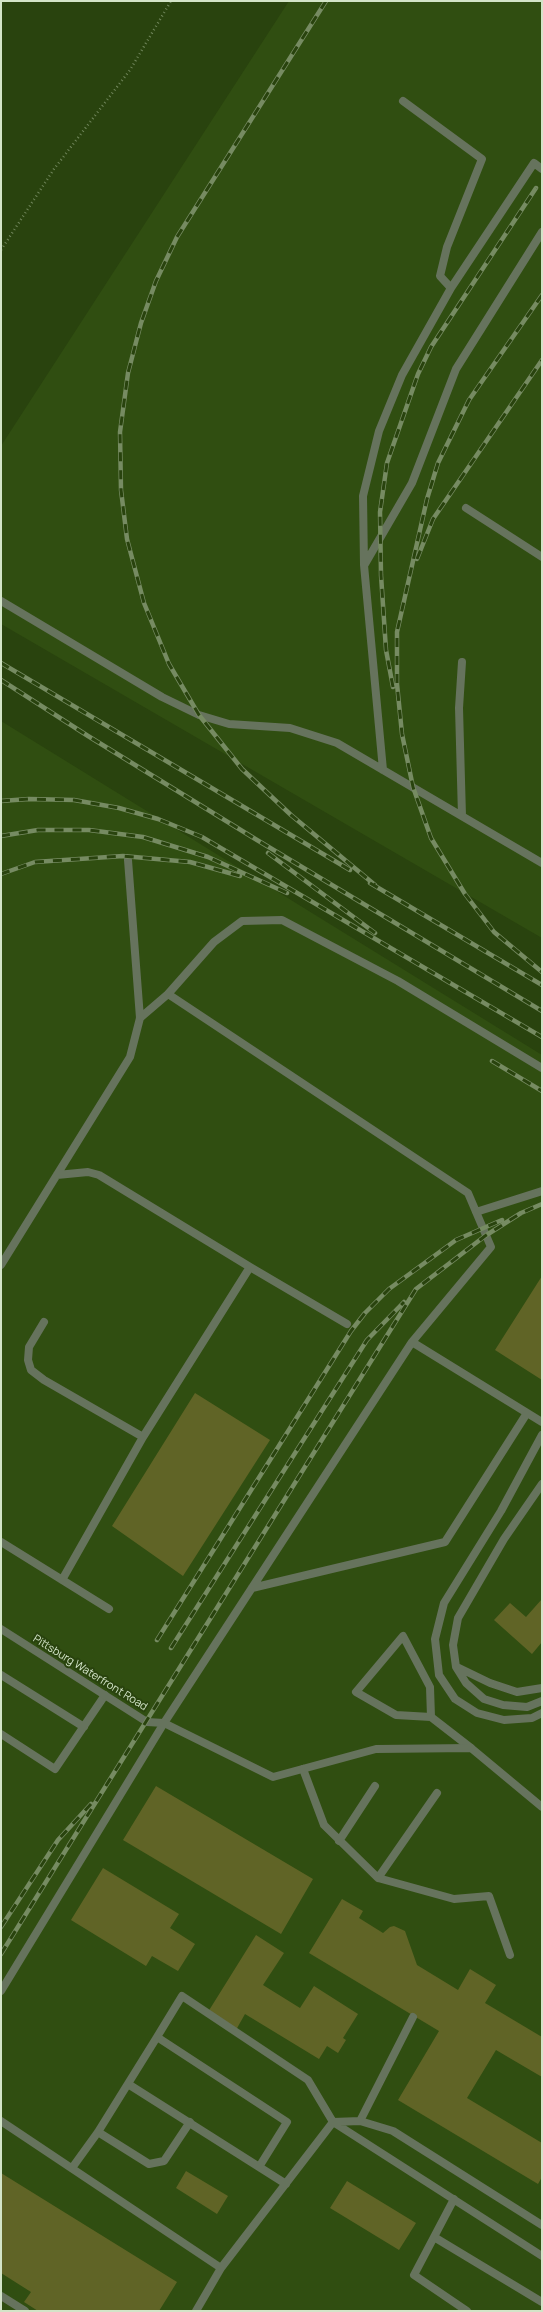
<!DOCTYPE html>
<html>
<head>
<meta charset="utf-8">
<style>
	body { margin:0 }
	#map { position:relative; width:543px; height:2312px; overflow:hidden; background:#29430e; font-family:Manrope,sans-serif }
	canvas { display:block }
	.frame { position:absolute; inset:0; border:2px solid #d3e4c8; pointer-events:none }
</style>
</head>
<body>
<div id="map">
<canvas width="543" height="2312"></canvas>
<div class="frame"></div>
</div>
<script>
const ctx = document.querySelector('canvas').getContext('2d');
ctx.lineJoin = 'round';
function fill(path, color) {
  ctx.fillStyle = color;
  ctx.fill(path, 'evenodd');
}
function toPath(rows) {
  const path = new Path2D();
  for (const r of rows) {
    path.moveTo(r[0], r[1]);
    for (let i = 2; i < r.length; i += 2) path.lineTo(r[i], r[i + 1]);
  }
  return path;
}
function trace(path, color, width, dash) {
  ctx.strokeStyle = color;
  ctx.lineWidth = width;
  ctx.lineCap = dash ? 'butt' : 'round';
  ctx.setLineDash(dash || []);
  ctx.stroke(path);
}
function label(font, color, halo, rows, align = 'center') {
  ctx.font = font + ' Manrope,sans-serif';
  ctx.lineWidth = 4;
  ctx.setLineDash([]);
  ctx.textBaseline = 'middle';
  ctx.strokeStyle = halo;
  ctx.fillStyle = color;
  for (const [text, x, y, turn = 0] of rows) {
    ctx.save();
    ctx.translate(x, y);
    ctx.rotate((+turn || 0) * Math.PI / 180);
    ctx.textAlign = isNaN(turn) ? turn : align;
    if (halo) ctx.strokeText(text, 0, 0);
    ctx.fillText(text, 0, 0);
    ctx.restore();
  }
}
const built = toPath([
	[289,1,542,1,542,938,1,624,1,446],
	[1,721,542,1055,542,2311,1,2311]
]);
const building = toPath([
	[542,1276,542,1380,495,1350],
	[195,1393,270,1440,183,1576,112,1526],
	[542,1599,542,1642,532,1654,494,1620,510,1603,526,1617],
	[156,1786,313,1879,281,1934,123,1840],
	[103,1868,179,1914,170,1928,195,1944,178,1971,152,1956,146,1966,71,1920],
	[342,1899,363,1911,359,1918,383,1933,390,1927,394,1926,405,1931,417,1965,458,1990,470,1969,496,1985,485,2003,542,2037,542,2077,496,2050,467,2098,542,2143,542,2177,538,2184,398,2100,439,2031,309,1953],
	[256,1935,284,1953,263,1985,300,2008,314,1986,358,2014,343,2038,346,2040,338,2053,327,2046,319,2059,245,2014,236,2030,208,2012],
	[186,2171,228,2196,217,2214,176,2188],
	[1,2173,177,2282,159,2311,38,2311,24,2302,31,2292,1,2273],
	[347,2181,416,2223,399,2250,330,2208]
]);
const path = toPath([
	[1,250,54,169,130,70,171,1]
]);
const lane = toPath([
	[403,101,482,159,447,247,440,276,451,288],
	[466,508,542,557],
	[365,564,412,483,456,369,542,232],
	[1,601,162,697,199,715,229,724,290,728,337,743,542,863],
	[462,662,459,708,462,816],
	[383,770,364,565,363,496,379,431,402,375,451,288,534,163,542,169],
	[168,994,214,942,242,921,282,920,398,981,542,1068],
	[57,1175,88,1172,99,1175,250,1267],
	[476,1212,542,1191],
	[1,1265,130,1057,140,1018,128,860],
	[44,1322,29,1347,28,1360,31,1370,44,1380,143,1437,62,1580],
	[412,1342,542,1422],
	[542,1435,501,1511,444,1603,435,1639,439,1675,455,1699,477,1713,504,1720,532,1718,542,1713],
	[143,1437,250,1267,347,1324],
	[542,1484,504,1539,458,1618,453,1645,456,1667,466,1683,484,1699,503,1705,527,1707,542,1701],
	[1,1542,109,1609],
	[252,1588,445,1542,527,1413],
	[457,1667,490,1683,517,1692,542,1688],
	[1,1675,84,1727],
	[431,1717,430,1687,403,1636,356,1692,396,1715,431,1717,471,1748],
	[1,1734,55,1769,105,1695],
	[303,1769,324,1825,378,1878,454,1899,489,1896,510,1955],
	[339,1841,375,1786],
	[378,1878,437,1793],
	[1,1991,164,1723,412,1342,491,1247,468,1193,168,994,140,1018],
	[157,2037,182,1996,308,2080,333,2122,542,2256],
	[128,2084,286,2184],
	[1,2121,221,2268],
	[360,2121,413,2017],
	[98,2132,149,2164,164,2161,190,2122],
	[72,2168,98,2132,157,2037,287,2122,259,2167],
	[454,2199,414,2275,467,2311],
	[434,2237,542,2302],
	[1,2296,25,2311],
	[196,2311,221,2268,333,2122,360,2121,393,2131,542,2225]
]);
const street = toPath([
	[1,1629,147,1722,164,1723,273,1777,376,1749,471,1748,542,1807]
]);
const rail = toPath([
	[326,1,177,237,156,281,141,323,128,373,120,432,121,490,127,539,144,603,169,664,199,715,242,769,291,815,375,885],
	[542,295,469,400,438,463,427,499,397,632,397,684,402,734,413,787,431,838,465,894,494,932,542,972],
	[417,559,433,519,542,360],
	[1,663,350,870],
	[1,680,88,736,257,840,542,1011],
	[393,687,386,650,381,575,380,512,387,463,418,374,431,347,536,188],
	[1,801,29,799,74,800,119,808,158,819,202,837,542,1037],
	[1,836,38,830,89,830,143,837,208,857,287,893],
	[268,853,375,933],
	[1,874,35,862,123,856,190,862,240,876],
	[370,883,542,985],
	[492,1061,542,1091],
	[157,1640,351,1331,365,1313,389,1289,456,1240,502,1220],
	[171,1648,367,1340,404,1302],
	[1,1927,58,1840,91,1804],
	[1,1954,416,1289,485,1236,521,1213,542,1204]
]);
const streetNames = [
	["Pittsburg Waterfront Road",90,1673,32]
];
fill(built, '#304e11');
fill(building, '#606426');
trace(path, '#70865b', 2.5, [1, 3]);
trace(lane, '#66735d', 8);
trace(street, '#66735d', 8);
trace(rail, '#768b62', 4.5);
trace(rail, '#29430e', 3, [9]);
label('11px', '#d3e4c8', '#29430e', streetNames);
</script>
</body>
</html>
